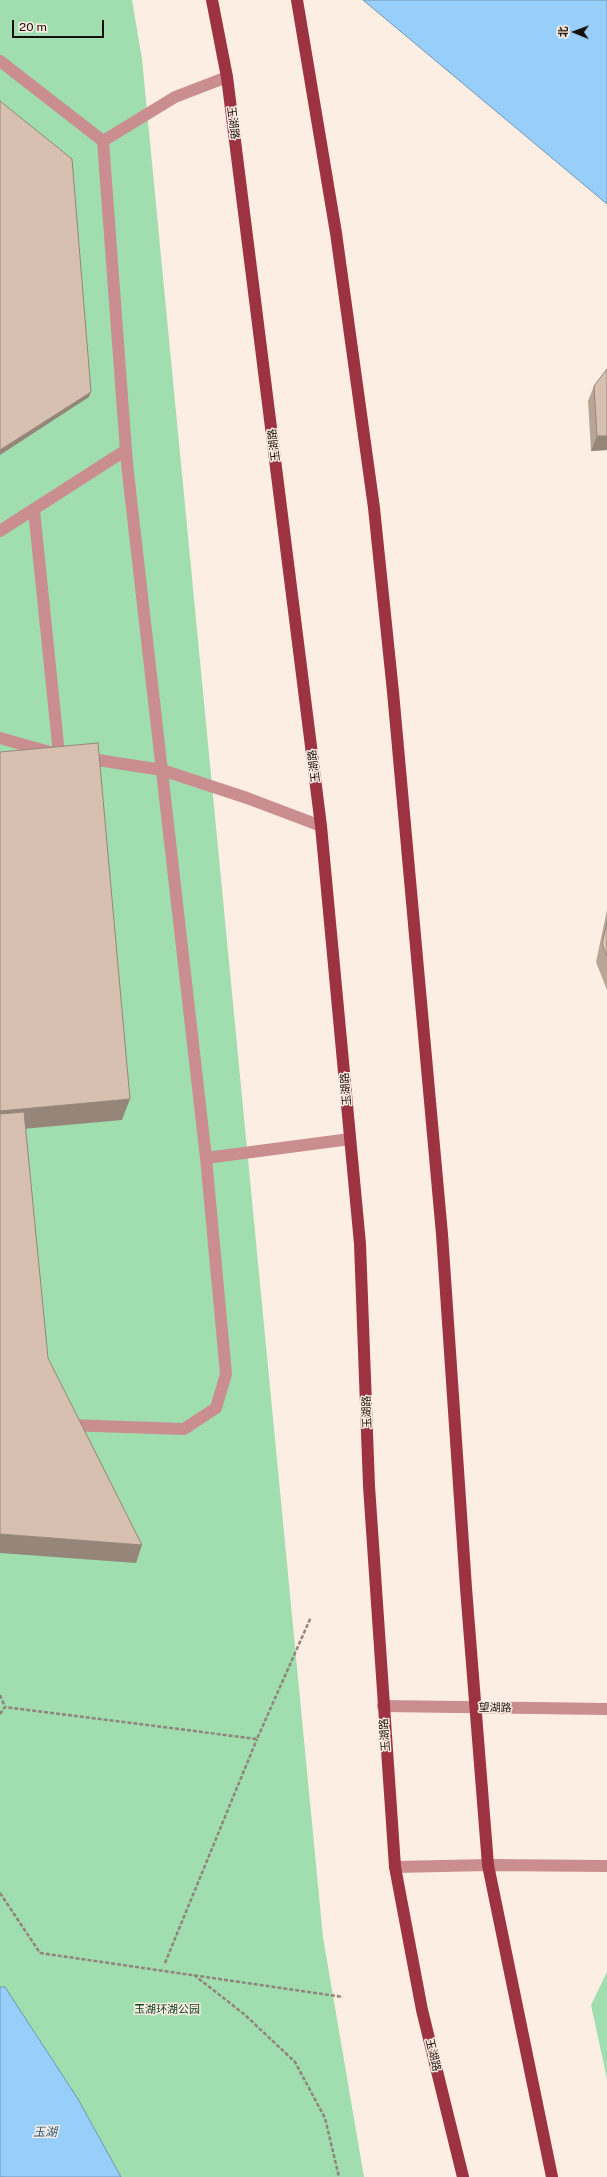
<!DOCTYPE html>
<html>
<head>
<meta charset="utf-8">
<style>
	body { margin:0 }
	#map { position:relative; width:607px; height:2177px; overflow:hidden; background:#fdeee4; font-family:"Public Sans","Noto Sans SC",sans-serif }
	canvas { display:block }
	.north { position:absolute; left:555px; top:12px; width:40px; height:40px; -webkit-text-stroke:3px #fdeee4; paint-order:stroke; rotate:271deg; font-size:11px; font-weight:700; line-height:16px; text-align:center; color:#170f09 }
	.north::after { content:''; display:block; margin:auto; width:14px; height:18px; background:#170f09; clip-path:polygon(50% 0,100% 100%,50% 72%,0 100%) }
	.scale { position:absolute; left:12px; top:20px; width:92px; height:18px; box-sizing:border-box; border:2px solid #170f09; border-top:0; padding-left:5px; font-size:12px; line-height:14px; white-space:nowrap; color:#170f09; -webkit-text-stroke:3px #fdeee4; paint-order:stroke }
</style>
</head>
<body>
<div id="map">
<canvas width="607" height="2177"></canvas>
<div class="north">北</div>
<div class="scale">20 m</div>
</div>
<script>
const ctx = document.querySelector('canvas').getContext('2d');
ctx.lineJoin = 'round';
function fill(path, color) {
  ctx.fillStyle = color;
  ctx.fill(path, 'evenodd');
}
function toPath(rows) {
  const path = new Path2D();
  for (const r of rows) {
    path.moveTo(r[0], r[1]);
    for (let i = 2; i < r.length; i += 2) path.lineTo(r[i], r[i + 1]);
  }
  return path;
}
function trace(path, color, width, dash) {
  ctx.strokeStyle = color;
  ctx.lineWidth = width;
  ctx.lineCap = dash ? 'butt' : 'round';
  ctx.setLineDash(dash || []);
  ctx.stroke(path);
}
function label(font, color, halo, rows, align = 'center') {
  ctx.font = font + ' "Public Sans","Noto Sans SC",sans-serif';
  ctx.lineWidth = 3;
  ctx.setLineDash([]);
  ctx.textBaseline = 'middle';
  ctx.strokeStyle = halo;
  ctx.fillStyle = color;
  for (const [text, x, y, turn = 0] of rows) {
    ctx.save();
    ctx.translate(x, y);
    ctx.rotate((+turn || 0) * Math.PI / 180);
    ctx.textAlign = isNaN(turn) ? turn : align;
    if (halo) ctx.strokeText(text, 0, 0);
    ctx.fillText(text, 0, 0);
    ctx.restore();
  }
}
const green = toPath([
	[0,0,132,0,142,59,323,1937,364,2177,0,2177],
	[607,1972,607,2079,591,2005]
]);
const water = toPath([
	[363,0,607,0,607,204,363,0],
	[0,1987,5,1987,78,2099,121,2177,0,2177,0,1987]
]);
const path = toPath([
	[0,1695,5,1707],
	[0,1714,5,1707,257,1739,311,1617],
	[0,1893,40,1953,343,1997],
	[165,1963,257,1739],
	[194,1975,244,2014,295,2062,325,2118,339,2177]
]);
const minor = toPath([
	[0,61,103,141,175,97,227,77],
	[103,141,127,464,206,1158],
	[34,510,59,754],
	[0,531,126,450],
	[0,738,53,753],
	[85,758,162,770,247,798,321,826],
	[67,1425,184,1429,216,1408,226,1374,206,1158,350,1139],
	[383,1706,607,1709],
	[395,1867,488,1865,607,1866]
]);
const major = toPath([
	[212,0,227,77,321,826,360,1244,369,1486,395,1867,422,2010,463,2177],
	[297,0,336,233,374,508,393,692,442,1234,466,1588,488,1865,552,2177]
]);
const wall = toPath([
	[607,369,607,450,591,451,588,401,594,386],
	[607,910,607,990,596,962]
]);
const shadedWall = toPath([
	[91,392,89,397,0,455,0,450],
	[597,436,607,436,607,450,591,451],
	[130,1099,122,1120,0,1131,0,1111],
	[0,1534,142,1545,136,1563,0,1553]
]);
const building = toPath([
	[0,101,72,159,91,392,0,450,0,101],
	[607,369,607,436,597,436,594,386,607,369],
	[98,743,130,1099,0,1111,0,752,98,743],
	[607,922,607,956,602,944,607,922],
	[24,1112,48,1358,142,1545,0,1534,0,1114,24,1112]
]);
const streetNames = [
	["玉湖路",233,123,83],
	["玉湖路",274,445,-97],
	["玉湖路",314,766,-97],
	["玉湖路",346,1089,-95],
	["玉湖路",367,1412,-92],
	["望湖路",495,1708,1],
	["玉湖路",385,1735,-94],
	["玉湖路",433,2055,76]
];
const parkNames = [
	["玉湖环湖公园",167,2010]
];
const waterNames = [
	["玉湖",45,2132]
];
fill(green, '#a1deaf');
fill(water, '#97cffa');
trace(water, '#7195b2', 1);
trace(path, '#90847c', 2.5, [4, 2]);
trace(minor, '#ca8d90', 12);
trace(major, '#9c3242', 12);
fill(wall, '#b9a596');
fill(shadedWall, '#96867a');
fill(building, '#d7c0af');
trace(building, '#96867a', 1);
label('11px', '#170f09', '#fdeee4', streetNames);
label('11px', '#0b4321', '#fdeee4', parkNames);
label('italic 12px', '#1f5478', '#fdeee4', waterNames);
</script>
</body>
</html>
